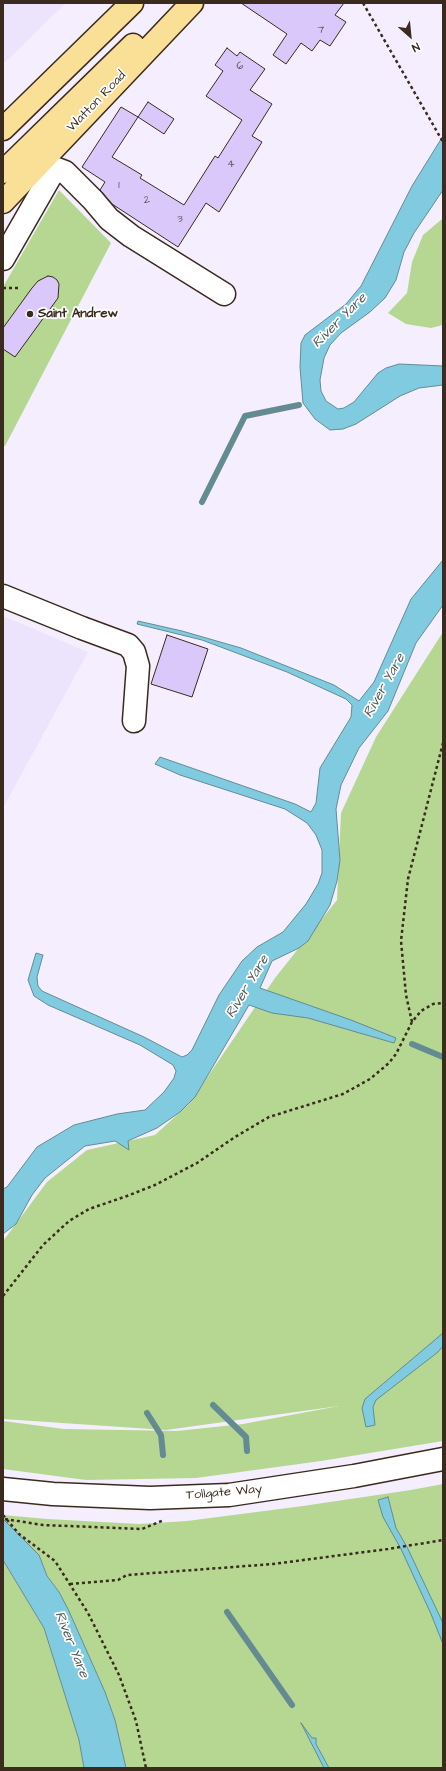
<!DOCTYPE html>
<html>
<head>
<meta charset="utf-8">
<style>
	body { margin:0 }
	#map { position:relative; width:446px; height:1771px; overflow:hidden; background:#f4eefe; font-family:"Architects Daughter",sans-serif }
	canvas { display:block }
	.frame { position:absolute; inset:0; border:4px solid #3b2a1e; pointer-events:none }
	.north { position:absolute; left:390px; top:16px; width:40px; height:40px; -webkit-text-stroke:3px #fff; paint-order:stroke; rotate:153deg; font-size:11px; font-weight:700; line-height:16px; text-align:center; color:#3b2a1e }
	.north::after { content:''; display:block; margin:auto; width:14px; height:18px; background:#3b2a1e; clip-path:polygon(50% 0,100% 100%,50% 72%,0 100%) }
</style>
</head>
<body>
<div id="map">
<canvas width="446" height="1771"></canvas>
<div class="frame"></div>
<div class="north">N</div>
</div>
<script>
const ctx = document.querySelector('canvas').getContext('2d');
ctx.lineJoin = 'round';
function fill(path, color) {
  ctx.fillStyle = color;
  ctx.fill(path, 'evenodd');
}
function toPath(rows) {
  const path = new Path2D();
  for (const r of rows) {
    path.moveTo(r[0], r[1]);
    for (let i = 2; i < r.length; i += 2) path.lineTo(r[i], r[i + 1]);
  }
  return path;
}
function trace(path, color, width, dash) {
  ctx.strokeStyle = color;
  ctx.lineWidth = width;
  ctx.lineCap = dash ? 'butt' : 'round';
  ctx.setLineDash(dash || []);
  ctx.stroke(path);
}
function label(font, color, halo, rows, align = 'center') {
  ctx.font = font + ' "Architects Daughter",sans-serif';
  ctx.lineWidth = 3.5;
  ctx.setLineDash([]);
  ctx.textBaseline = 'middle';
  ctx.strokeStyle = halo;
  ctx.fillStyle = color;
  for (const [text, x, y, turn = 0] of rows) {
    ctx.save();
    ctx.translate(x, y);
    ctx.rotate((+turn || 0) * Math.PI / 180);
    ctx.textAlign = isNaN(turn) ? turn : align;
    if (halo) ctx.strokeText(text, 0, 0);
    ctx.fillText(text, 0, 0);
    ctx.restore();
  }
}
const built = toPath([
	[3,3,66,3,3,64],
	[3,616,88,652,3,808]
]);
const green = toPath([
	[59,190,111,243,5,446,3,445,3,287],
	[443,217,443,325,431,328,406,324,388,313,407,293,412,262,423,235,442,219],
	[443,632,443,1441,321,1461,196,1478,86,1480,3,1469,3,1421,64,1429,177,1431,243,1424,339,1406,166,1430,3,1419,3,1241,47,1182,87,1150,155,1135,189,1104,275,978,337,900,341,813,376,737],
	[443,1484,443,1768,126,1768,115,1720,105,1692,68,1609,59,1592,47,1576,39,1555,3,1519,3,1515,47,1519,139,1524,187,1521,303,1506,411,1490],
	[3,1560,44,1628,79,1740,84,1768,3,1768]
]);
const water = toPath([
	[443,136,443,190,414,233,404,252,396,280,385,298,370,312,341,333,330,345,324,358,320,380,321,391,326,401,338,409,344,408,354,402,378,373,386,368,399,364,443,366,443,385,419,388,400,396,356,424,343,429,330,430,315,419,303,403,300,367,301,343,305,335,346,304,361,286,412,186,443,136],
	[443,560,443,605,416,643,388,711,359,748,341,785,336,809,340,860,337,881,330,905,308,941,299,948,272,961,260,988,351,1020,396,1038,394,1043,308,1018,272,1013,249,1005,195,1097,180,1112,157,1128,130,1140,128,1141,129,1150,115,1141,85,1146,45,1178,32,1195,16,1224,3,1234,3,1189,7,1187,37,1147,74,1125,117,1114,145,1110,164,1092,174,1078,176,1071,173,1065,140,1045,48,1005,34,996,28,980,36,953,43,955,37,977,38,986,42,991,144,1037,182,1057,187,1055,192,1050,219,995,242,961,257,947,283,932,306,904,318,884,322,873,322,850,316,835,307,823,285,809,180,775,155,764,160,757,295,804,311,812,316,803,320,768,351,717,352,705,346,699,287,672,202,640,137,624,138,621,182,631,241,648,334,685,359,701,374,682,411,599,443,560],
	[443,1333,443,1346,438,1352,376,1400,373,1407,375,1425,366,1427,362,1408,365,1399,443,1333],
	[388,1497,396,1528,407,1547,443,1623,443,1644,431,1614,401,1549,383,1517,378,1500,388,1497],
	[3,1519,39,1555,47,1576,59,1592,68,1609,105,1692,115,1720,126,1768,84,1768,79,1740,44,1628,3,1560,3,1519],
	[301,1723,312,1738,316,1738,316,1744,329,1768,324,1768,301,1723]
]);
const stream = toPath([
	[202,502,245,416,299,405],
	[412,1044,443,1057],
	[213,1405,246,1437,247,1451],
	[147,1413,161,1435,163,1455],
	[227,1612,292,1705]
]);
const building = toPath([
	[241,3,344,3,335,15,346,22,330,46,320,40,312,51,301,43,286,64,273,55,287,34,241,3],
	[227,48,237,56,240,52,265,69,250,90,272,104,252,136,262,142,219,212,206,203,178,247,112,204,100,190,105,182,82,167,121,107,138,117,112,157,142,175,140,178,184,205,215,156,218,158,242,120,206,96,223,71,215,65,227,48],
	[148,102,174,119,164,134,138,117,148,102],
	[48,276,53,277,57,280,59,284,58,298,15,357,3,349,3,328,32,288,38,281,48,276],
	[167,635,208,649,192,697,151,684,167,635]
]);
const path = toPath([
	[363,3,443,142],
	[3,288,20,288],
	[412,1022,406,995,401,941,408,879,443,743],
	[3,1296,43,1245,69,1221,89,1209,127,1196,155,1185,197,1163,235,1137,269,1117,343,1094,370,1079,389,1063,396,1054,412,1022,421,1011,433,1004,443,1003],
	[3,1515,19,1534,55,1561,88,1613,119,1675,136,1721,146,1768],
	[5,1519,43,1525,142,1529,164,1520],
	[70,1584,118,1580,127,1575,273,1564,388,1549,443,1540]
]);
const minor = toPath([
	[3,259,50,177,57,169,65,172,93,200,109,219,131,236,224,294],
	[3,596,82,628,128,645,134,652,138,666,134,721],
	[3,1489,53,1494,150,1498,229,1495,354,1476,443,1459]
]);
const major = toPath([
	[3,129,132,3],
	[3,172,133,45],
	[3,202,192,3]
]);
const markers = [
	[30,314,4,"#3b2a1e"]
];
const numberNames = [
	["7",321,31],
	["6",240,67],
	["4",231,165],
	["1",119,186],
	["2",147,201],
	["3",180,220]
];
const streetNames = [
	["Watton Road",97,102,-46],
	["Tollgate Way",224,1493,-5]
];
const poiNames = [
	["Saint Andrew",38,314]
];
const waterNames = [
	["River Yare",340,321,-45],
	["River Yare",385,686,-61],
	["River Yare",248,987,-59],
	["River Yare",71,1645,68]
];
fill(built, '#ece3fd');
fill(green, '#b5d791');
fill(water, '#80cbe0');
trace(water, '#648b92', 1);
trace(stream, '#648b92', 6);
fill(building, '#dbc8fa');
trace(building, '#3b2a1e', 1);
trace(minor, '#3b2a1e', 25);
trace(major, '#3b2a1e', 25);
trace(path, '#3b2a1e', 2.5, [3, 3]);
trace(minor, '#fff', 22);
trace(major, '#fadf96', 22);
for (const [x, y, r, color] of markers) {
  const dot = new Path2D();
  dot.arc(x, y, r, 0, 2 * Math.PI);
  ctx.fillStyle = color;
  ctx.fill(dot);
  trace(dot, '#fff', 1.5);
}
label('11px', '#635255', null, numberNames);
label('13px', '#3b2a1e', '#fff', streetNames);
label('bold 13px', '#3b2a1e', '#fff', poiNames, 'left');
label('italic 14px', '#505a58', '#fff', waterNames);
</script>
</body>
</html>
